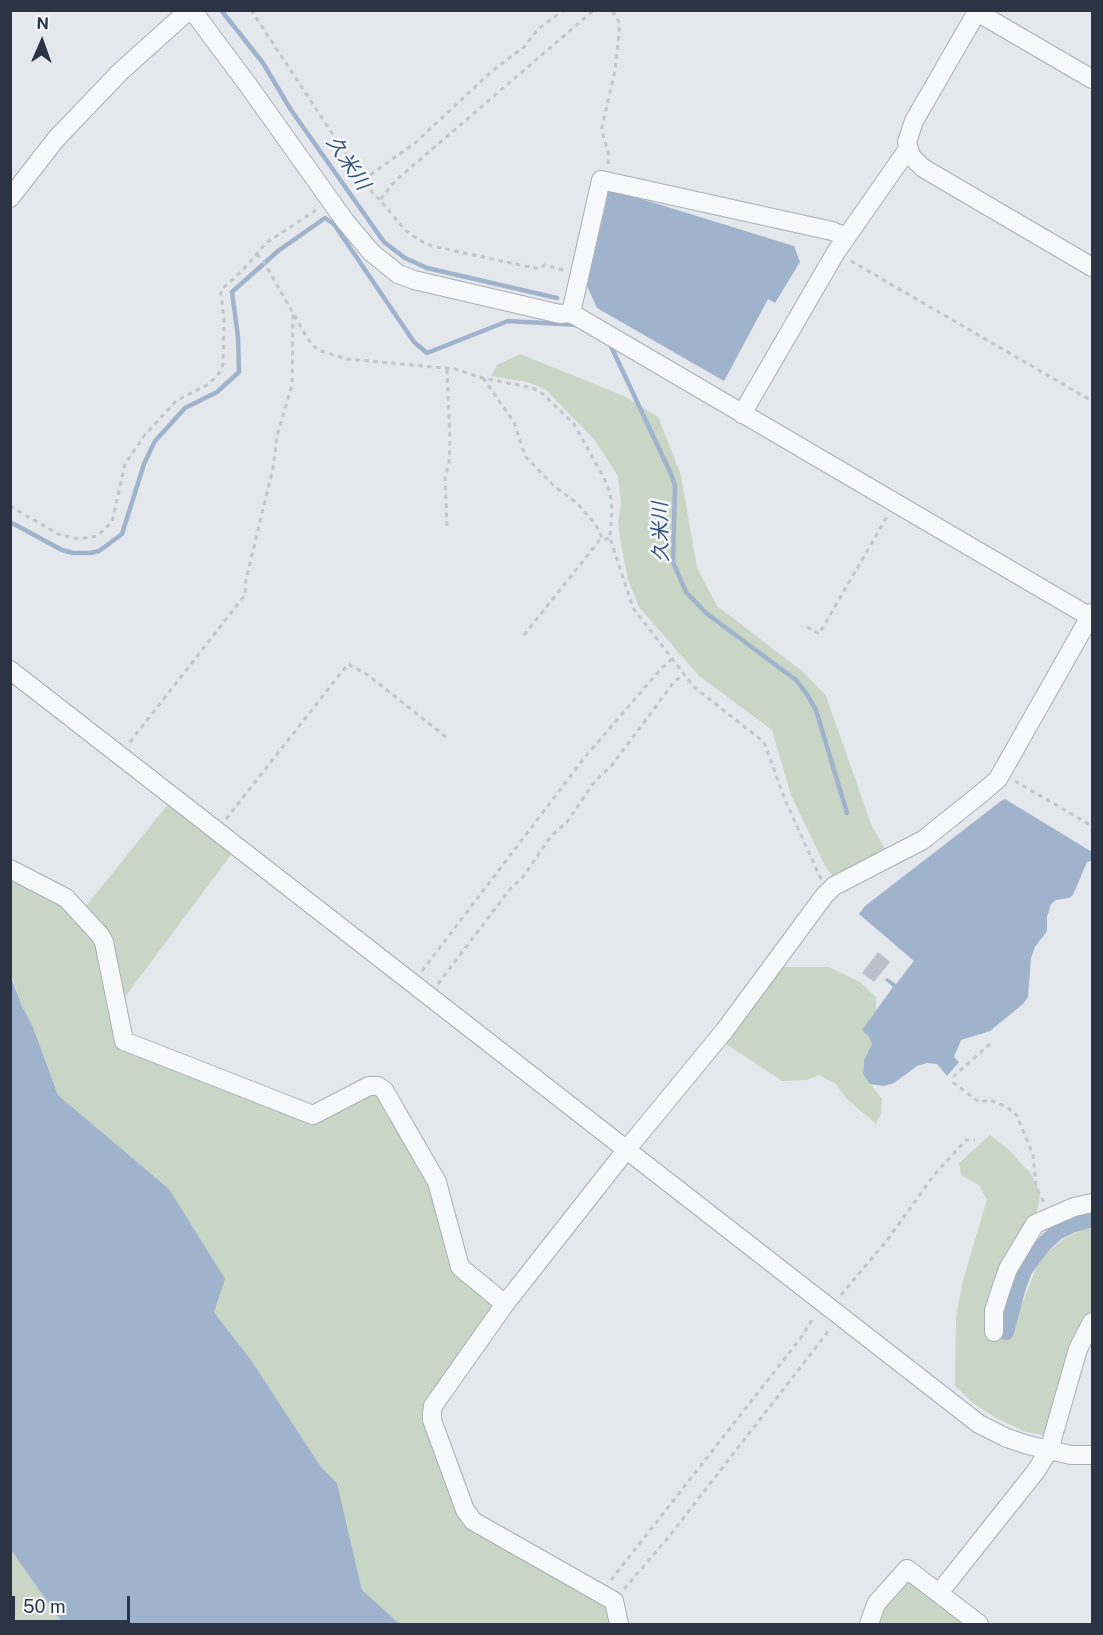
<!DOCTYPE html>
<html>
<head>
<meta charset="utf-8">
<style>
	body { margin:0 }
	#map { position:relative; width:1103px; height:1635px; overflow:hidden; background:#e4e7ec; font-family:"Public Sans",sans-serif }
	canvas { display:block }
	.frame { position:absolute; inset:0; border:12px solid #2b3445; pointer-events:none }
	.north { position:absolute; left:12px; top:12px; width:60px; height:60px; -webkit-text-stroke:4px #f4f6f9; paint-order:stroke; rotate:2deg; font-size:16px; font-weight:700; line-height:24px; text-align:center; color:#2b3445 }
	.north::after { content:''; display:block; margin:auto; width:21px; height:27px; background:#2b3445; clip-path:polygon(50% 0,100% 100%,50% 72%,0 100%) }
	.scale { position:absolute; left:12px; top:1596px; width:118px; height:27px; box-sizing:border-box; border:3px solid #2b3445; border-top:0; padding-left:8px; font-size:18px; line-height:21px; white-space:nowrap; color:#2b3445; -webkit-text-stroke:4px #f4f6f9; paint-order:stroke }
</style>
</head>
<body>
<div id="map">
<canvas width="1103" height="1635"></canvas>
<div class="frame"></div>
<div class="north">N</div>
<div class="scale">50 m</div>
</div>
<script>
const ctx = document.querySelector('canvas').getContext('2d');
ctx.lineJoin = 'round';
function fill(path, color) {
  ctx.fillStyle = color;
  ctx.fill(path, 'evenodd');
}
function toPath(rows) {
  const path = new Path2D();
  for (const r of rows) {
    path.moveTo(r[0], r[1]);
    for (let i = 2; i < r.length; i += 2) path.lineTo(r[i], r[i + 1]);
  }
  return path;
}
function trace(path, color, width, dash) {
  ctx.strokeStyle = color;
  ctx.lineWidth = width;
  ctx.lineCap = dash ? 'butt' : 'round';
  ctx.setLineDash(dash || []);
  ctx.stroke(path);
}
function label(font, color, halo, rows, align = 'center') {
  ctx.font = font + ' "Public Sans","Noto Sans JP",sans-serif';
  ctx.lineWidth = 5;
  ctx.setLineDash([]);
  ctx.textBaseline = 'middle';
  ctx.strokeStyle = halo;
  ctx.fillStyle = color;
  for (const [text, x, y, turn = 0] of rows) {
    ctx.save();
    ctx.translate(x, y);
    ctx.rotate((+turn || 0) * Math.PI / 180);
    ctx.textAlign = isNaN(turn) ? turn : align;
    if (halo) ctx.strokeText(text, 0, 0);
    ctx.fillText(text, 0, 0);
    ctx.restore();
  }
}
const green = toPath([
	[520,354,624,396,658,417,681,475,697,568,717,606,802,671,826,696,871,824,886,851,835,880,825,866,791,795,772,730,698,675,639,607,628,580,621,544,618,522,621,503,618,476,594,439,545,389,527,382,491,376,497,365],
	[169,803,233,852,125,997,113,940,86,906],
	[10,875,64,902,96,938,120,1046,307,1118,376,1090,432,1189,451,1261,495,1304,431,1397,460,1513,609,1607,612,1624,400,1624,362,1590,337,1483,321,1467,251,1360,214,1312,169,1189,58,1095,33,1027,22,1006,11,974],
	[784,967,829,967,860,982,876,997,876,1010,862,1030,869,1037,872,1044,864,1060,863,1074,882,1099,881,1113,876,1124,846,1098,836,1084,819,1075,807,1080,782,1081,723,1042],
	[990,1135,1009,1150,1031,1174,1040,1193,1038,1208,1016,1249,989,1335,1010,1333,1038,1264,1052,1248,1068,1236,1092,1225,1092,1315,1049,1433,1043,1435,1026,1432,998,1419,974,1404,955,1386,956,1317,963,1280,987,1200,979,1185,961,1175,959,1163],
	[11,1550,63,1624,11,1624],
	[907,1576,973,1624,875,1624,880,1607]
]);
const water = toPath([
	[609,189,794,246,800,262,775,303,768,299,724,381,597,308,587,286],
	[1005,799,1092,852,1092,861,1087,862,1073,895,1069,898,1056,900,1051,904,1047,917,1047,931,1035,947,1031,958,1028,997,1023,1004,990,1031,961,1040,954,1057,959,1062,947,1076,937,1064,927,1063,917,1066,894,1083,884,1086,870,1084,863,1074,864,1060,872,1044,869,1037,862,1030,893,987,885,980,887,978,896,984,914,961,859,914,865,906,1001,801],
	[10,975,22,1006,33,1027,58,1095,169,1189,225,1279,214,1312,251,1360,321,1467,337,1483,362,1590,400,1624,63,1624,11,1550]
]);
const stream = toPath([
	[221,10,263,63,291,110,384,242,405,258,427,268,557,298],
	[609,342,671,474,675,486,673,562,686,592,706,613,796,680,806,693,816,710,847,813],
	[10,525,12,523,62,550,73,553,90,553,99,551,122,534,144,464,155,441,185,408,217,392,239,372,238,337,232,292,278,251,325,218,334,224,414,342,427,353,508,321,578,325]
]);
const canal = toPath([
	[1006,1332,1018,1287,1024,1271,1033,1258,1045,1243,1057,1232,1071,1225,1092,1219]
]);
const building = toPath([
	[878,952,890,962,874,982,862,973]
]);
const path = toPath([
	[251,10,368,188,380,200],
	[608,164,609,155,603,135,602,127,615,70,619,34,619,22,612,10],
	[363,180,415,143,491,72,524,47,538,29,564,10],
	[257,254,265,264,305,334,313,346,321,351,347,359,455,369,483,378,533,388,543,394,574,424,604,478,610,493,612,510,610,538,633,608,694,687,764,742,785,800,821,879],
	[851,261,1092,401],
	[563,270,545,265,539,269,432,246,419,240,405,230,380,200,395,181,594,10],
	[483,378,514,422,525,456,554,486,578,504,596,525,603,540],
	[10,506,58,534,79,539,97,536,112,522,125,464,144,436,176,401,209,384,220,372,223,364,224,319,221,294,222,289,243,270,266,243,316,210],
	[447,526,445,477,449,463,450,442,447,368],
	[807,627,819,634,888,515],
	[524,635,599,541,610,538],
	[130,742,245,595,246,580,273,468,277,436,292,385,293,312],
	[1015,781,1092,826],
	[226,819,348,664,368,675,446,737],
	[422,971,585,757,660,670,672,659],
	[438,984,510,889,523,877,551,836,567,822,595,781,612,765,674,682,684,674],
	[990,1044,954,1076,954,1083,979,1102,990,1100,1007,1107,1017,1116,1033,1155,1036,1186,1044,1203],
	[841,1295,888,1239,934,1175,966,1140,975,1140],
	[611,1580,800,1339,814,1317],
	[624,1589,667,1539,831,1328]
]);
const minor = toPath([
	[192,10,248,85,345,221,371,252,398,274,414,280,560,314,571,313,1092,618],
	[978,10,914,121,907,142,911,156,923,168,1092,267],
	[977,12,1092,79],
	[10,198,56,139,120,72,189,10],
	[571,313,601,180,832,231,846,237],
	[742,414,836,252,908,149],
	[10,670,979,1424,1007,1438,1028,1445,1071,1455,1092,1455],
	[10,869,66,898,100,935,104,942,124,1041,313,1115,369,1086,378,1086,384,1090,437,1182,460,1267,505,1304,433,1406,432,1413,432,1420,465,1510,473,1521,614,1601,619,1624],
	[505,1304,627,1149,725,1030,824,896,834,886,923,840,983,792,998,779,1092,613],
	[994,1332,994,1311,1001,1289,1008,1269,1035,1224,1074,1207,1092,1203],
	[939,1593,1036,1471,1049,1450,1078,1349,1092,1322],
	[869,1624,876,1604,907,1569,979,1624]
]);
const waterNames = [
	["久米川",348,163,56],
	["久米川",661,532,-91]
];
fill(green, '#c9d6c5');
fill(water, '#9fb4cc');
trace(stream, '#9fb4cc', 4.5);
trace(canal, '#9fb4cc', 16);
fill(building, '#bbc0ca');
trace(minor, '#a9aeb7', 20);
trace(path, '#c2c5cb', 3, [4.5, 4.5]);
trace(minor, '#f7f8fa', 18);
label('italic 20px', '#34527a', '#f4f6f9', waterNames);
</script>
</body>
</html>
